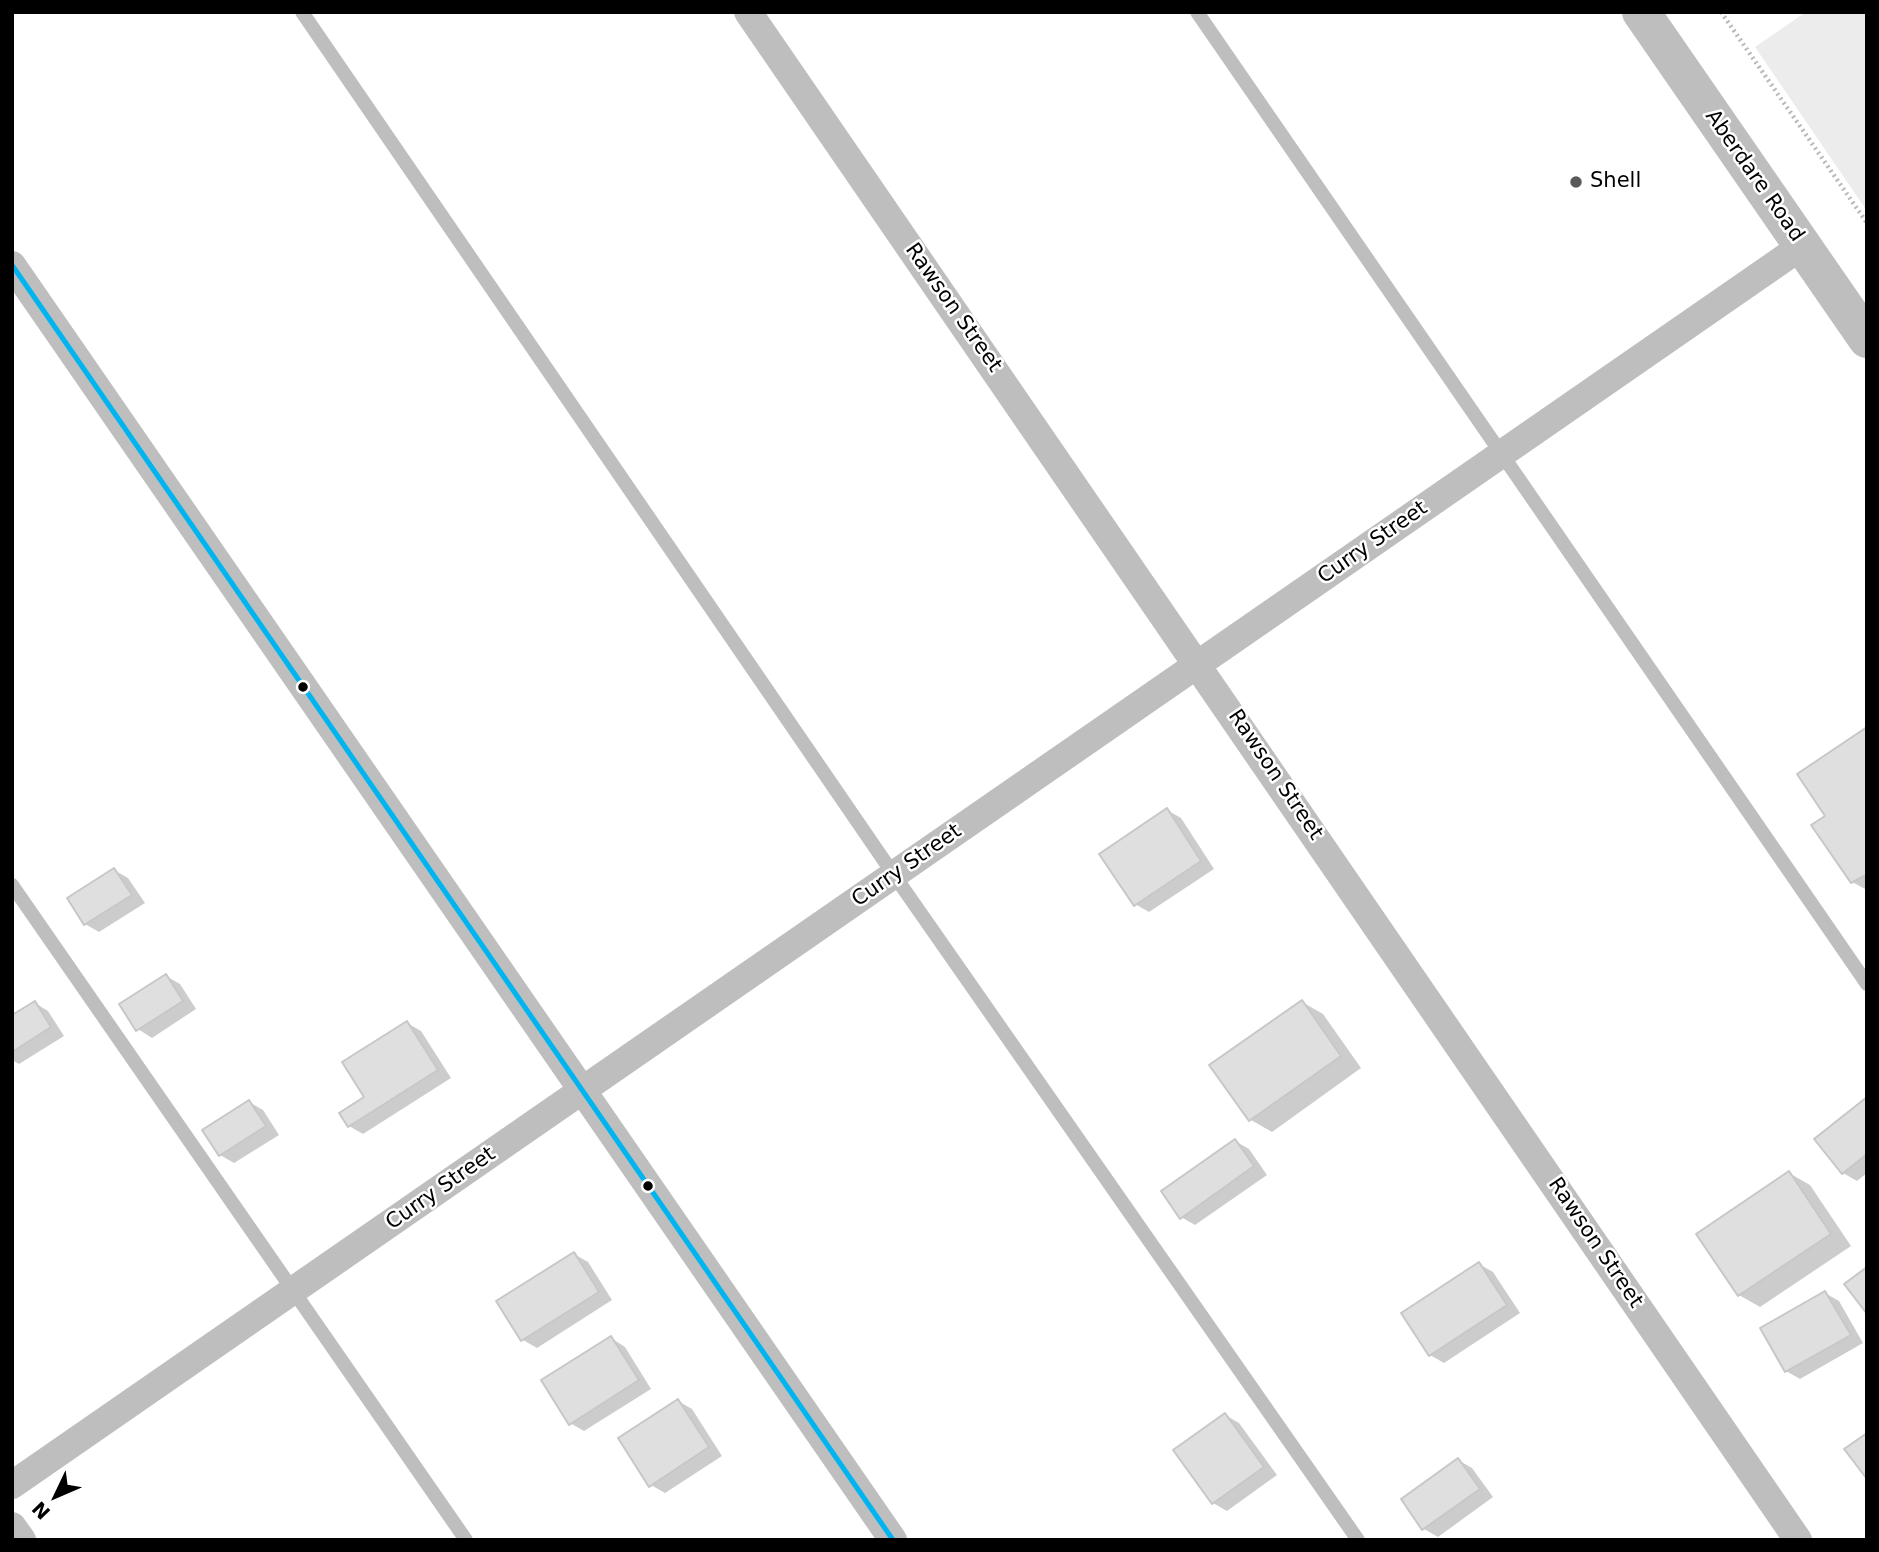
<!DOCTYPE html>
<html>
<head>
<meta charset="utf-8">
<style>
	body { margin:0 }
	#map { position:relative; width:1879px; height:1552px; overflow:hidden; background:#fff; font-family:"DejaVu Sans",sans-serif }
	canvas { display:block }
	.frame { position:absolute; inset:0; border:14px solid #000; pointer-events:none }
	.north { position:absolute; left:21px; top:1461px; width:70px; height:70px; -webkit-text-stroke:5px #fff; paint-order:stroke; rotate:226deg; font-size:19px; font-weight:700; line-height:28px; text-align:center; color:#000 }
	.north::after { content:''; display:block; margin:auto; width:24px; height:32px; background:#000; clip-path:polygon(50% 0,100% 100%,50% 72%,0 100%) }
</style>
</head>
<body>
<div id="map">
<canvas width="1879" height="1552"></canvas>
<div class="frame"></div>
<div class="north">N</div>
</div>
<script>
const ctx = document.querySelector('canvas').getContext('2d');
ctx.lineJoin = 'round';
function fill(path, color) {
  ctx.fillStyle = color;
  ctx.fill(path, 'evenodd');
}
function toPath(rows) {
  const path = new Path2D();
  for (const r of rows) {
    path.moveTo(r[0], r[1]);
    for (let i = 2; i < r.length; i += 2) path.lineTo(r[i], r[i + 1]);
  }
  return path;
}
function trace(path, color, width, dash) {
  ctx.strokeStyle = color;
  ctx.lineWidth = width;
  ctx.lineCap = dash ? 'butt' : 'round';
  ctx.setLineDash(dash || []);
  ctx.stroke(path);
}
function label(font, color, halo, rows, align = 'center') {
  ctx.font = font + ' "DejaVu Sans",sans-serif';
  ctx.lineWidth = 5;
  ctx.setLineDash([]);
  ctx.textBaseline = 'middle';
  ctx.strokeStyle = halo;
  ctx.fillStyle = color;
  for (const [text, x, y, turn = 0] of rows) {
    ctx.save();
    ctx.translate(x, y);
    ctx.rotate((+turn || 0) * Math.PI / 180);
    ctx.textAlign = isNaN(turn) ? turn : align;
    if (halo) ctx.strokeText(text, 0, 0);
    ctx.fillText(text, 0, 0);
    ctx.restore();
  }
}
const green = toPath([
	[1806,12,1867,12,1867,211,1755,47]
]);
const shadow = toPath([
	[1867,729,1867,890,1852,882,1827,816],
	[1167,810,1181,818,1214,869,1149,912,1135,904],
	[114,870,128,878,145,903,99,932,85,924,70,899],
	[166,976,180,984,196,1009,152,1038,138,1029],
	[1302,1002,1323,1014,1361,1068,1272,1132,1251,1120],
	[35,1003,48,1011,64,1036,19,1064,12,1060,12,1017],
	[407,1023,421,1031,451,1078,363,1134,349,1126],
	[1867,1100,1867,1173,1857,1181,1843,1173],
	[249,1102,263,1110,279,1135,234,1163,220,1155],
	[1235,1141,1249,1149,1267,1175,1195,1225,1181,1217],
	[1789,1173,1810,1185,1851,1246,1760,1307,1739,1295],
	[574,1254,588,1262,612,1300,537,1348,523,1340,498,1302],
	[1479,1264,1493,1272,1520,1313,1444,1363,1430,1355],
	[1825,1293,1839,1301,1863,1343,1800,1379,1786,1371],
	[611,1338,625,1347,651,1389,584,1431,570,1423],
	[678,1401,692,1409,722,1456,665,1493,651,1485],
	[1225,1415,1239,1423,1277,1475,1227,1511,1213,1503],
	[1458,1460,1472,1468,1493,1497,1438,1537,1424,1529]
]);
const building = toPath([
	[1867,727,1867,880,1864,876,1851,883,1811,825,1825,816,1797,774,1867,727],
	[1167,808,1201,861,1134,906,1099,854,1167,808],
	[114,868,132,895,84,925,67,898,114,868],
	[166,974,183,1001,136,1031,119,1004,166,974],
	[1302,1000,1341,1056,1249,1121,1209,1065,1302,1000],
	[35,1001,51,1027,12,1052,12,1015,35,1001],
	[407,1021,438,1070,348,1127,339,1113,364,1097,342,1062,407,1021],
	[1867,1097,1867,1154,1842,1174,1814,1139,1867,1097],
	[249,1100,266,1126,219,1156,202,1130,249,1100],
	[1235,1139,1254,1166,1180,1219,1161,1191,1235,1139],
	[1789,1171,1831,1234,1738,1296,1696,1234,1789,1171],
	[574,1252,599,1292,521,1341,496,1301,574,1252],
	[1479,1262,1507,1305,1429,1356,1401,1313,1479,1262],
	[1867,1267,1867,1314,1844,1284,1867,1267],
	[1825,1291,1851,1335,1785,1372,1760,1328,1825,1291],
	[611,1336,639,1380,569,1425,541,1380,611,1336],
	[678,1399,709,1447,649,1487,618,1438,678,1399],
	[1225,1413,1264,1467,1212,1504,1173,1450,1225,1413],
	[1867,1433,1867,1479,1844,1449,1867,1433],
	[1458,1458,1480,1489,1422,1530,1401,1499,1458,1458]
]);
const path = toPath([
	[1721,12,1867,223]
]);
const lane = toPath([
	[302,12,894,875,1358,1540],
	[1197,12,1867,984],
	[12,885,466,1540]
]);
const street = toPath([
	[748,12,1798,1540],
	[12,265,893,1540],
	[12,1485,1802,246],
	[12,1526,22,1540]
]);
const primary = toPath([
	[1641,12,1867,339]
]);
const bus1 = toPath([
	[12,265,893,1540]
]);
const markers = [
	[1576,182,7,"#595959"],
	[303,687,6,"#000"],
	[648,1186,6,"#000"]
];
const streetNames = [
	["Aberdare Road",1754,176,55],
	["Rawson Street",953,308,55],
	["Curry Street",1373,543,-35],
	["Rawson Street",1275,775,56],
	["Curry Street",907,866,-35],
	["Curry Street",441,1189,-35],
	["Rawson Street",1595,1243,56]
];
const poiNames = [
	["Shell",1590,182]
];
fill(green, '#ececec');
fill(shadow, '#0003');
fill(building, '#dfdfdf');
trace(building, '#c7c7c7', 2);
trace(path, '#b9b9b9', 4.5, [2, 3.5]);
trace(lane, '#bebebe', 14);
trace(street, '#bebebe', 28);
trace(primary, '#bebebe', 38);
trace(bus1, '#00b5ef', 5);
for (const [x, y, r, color] of markers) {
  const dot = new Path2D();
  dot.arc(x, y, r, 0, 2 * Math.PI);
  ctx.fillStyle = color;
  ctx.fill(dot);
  trace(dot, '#fff', 2.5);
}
label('21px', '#000', '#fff', streetNames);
label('21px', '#000', '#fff', poiNames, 'left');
</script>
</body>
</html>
